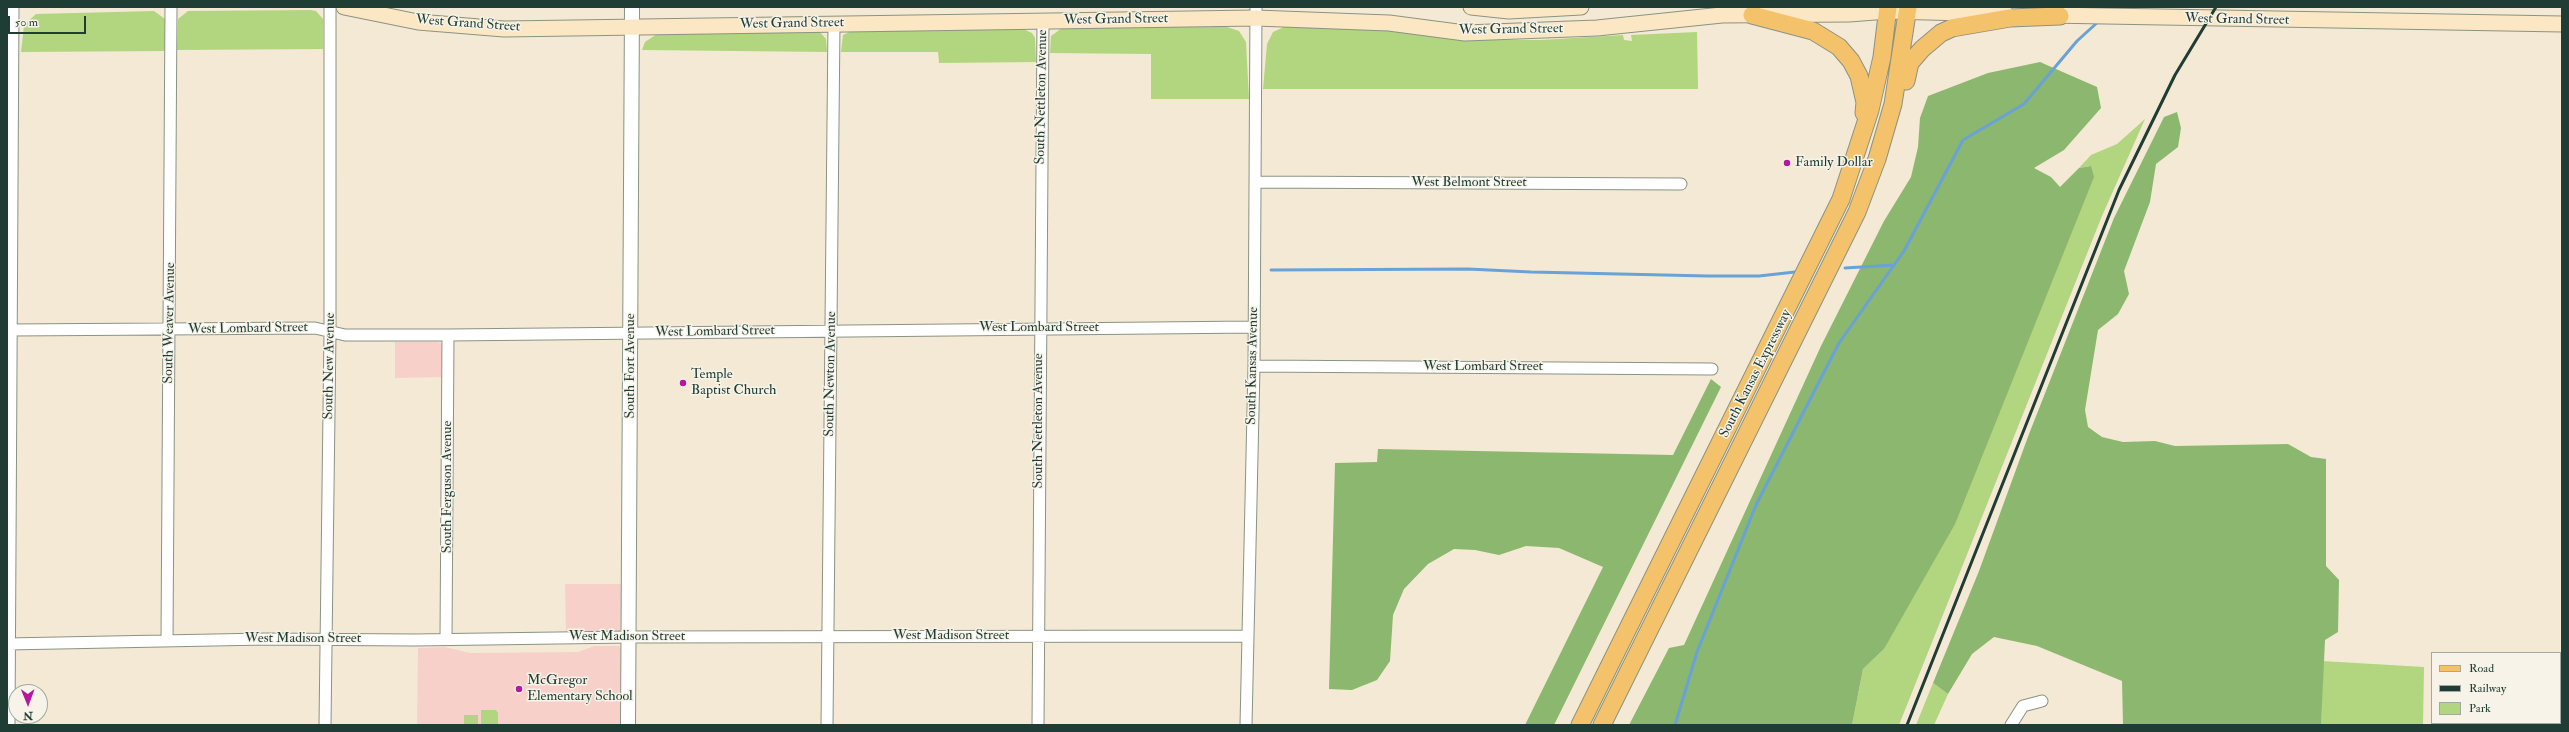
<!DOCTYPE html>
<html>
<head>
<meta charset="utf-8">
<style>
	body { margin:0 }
	#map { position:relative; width:2569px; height:732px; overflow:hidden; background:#f4e9d4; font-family:"IM FELL Double Pica",serif }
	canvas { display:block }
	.frame { position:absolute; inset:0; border:8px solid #1f3d34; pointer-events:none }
	.legend { position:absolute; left:2431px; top:652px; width:130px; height:72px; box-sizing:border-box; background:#f7f3e8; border:1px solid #a1aaa0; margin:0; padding:5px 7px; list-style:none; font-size:12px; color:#1f3d34 }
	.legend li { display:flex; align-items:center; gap:8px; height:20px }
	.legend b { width:20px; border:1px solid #a1aaa0 }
	.north { position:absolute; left:8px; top:684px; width:40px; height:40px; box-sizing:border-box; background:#f7f3e8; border:1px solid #a1aaa0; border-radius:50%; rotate:179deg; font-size:11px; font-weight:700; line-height:16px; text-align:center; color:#1f3d34 }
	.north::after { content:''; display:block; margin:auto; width:14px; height:18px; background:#b5179e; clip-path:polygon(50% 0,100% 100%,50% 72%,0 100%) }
	.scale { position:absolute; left:8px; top:16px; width:78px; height:18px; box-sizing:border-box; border:2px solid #1f3d34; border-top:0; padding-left:5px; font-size:12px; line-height:14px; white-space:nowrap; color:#1f3d34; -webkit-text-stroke:3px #f7f3e8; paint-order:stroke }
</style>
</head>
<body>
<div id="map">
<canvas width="2569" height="732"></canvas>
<div class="frame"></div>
<ul class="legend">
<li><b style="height:5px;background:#f4c26a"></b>Road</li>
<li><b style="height:5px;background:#1f3d34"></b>Railway</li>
<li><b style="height:11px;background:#b1d67f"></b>Park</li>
</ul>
<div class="north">N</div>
<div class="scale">50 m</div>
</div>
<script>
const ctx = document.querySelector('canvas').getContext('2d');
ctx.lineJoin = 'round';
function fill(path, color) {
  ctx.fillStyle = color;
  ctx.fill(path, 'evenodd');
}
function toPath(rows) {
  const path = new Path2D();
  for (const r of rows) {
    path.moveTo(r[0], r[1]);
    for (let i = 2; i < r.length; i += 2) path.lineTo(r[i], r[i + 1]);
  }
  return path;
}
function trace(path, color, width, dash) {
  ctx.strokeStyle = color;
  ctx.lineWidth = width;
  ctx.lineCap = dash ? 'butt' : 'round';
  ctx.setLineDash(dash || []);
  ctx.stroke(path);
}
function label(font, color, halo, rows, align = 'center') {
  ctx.font = font + ' "IM FELL Double Pica",serif';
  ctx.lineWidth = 3;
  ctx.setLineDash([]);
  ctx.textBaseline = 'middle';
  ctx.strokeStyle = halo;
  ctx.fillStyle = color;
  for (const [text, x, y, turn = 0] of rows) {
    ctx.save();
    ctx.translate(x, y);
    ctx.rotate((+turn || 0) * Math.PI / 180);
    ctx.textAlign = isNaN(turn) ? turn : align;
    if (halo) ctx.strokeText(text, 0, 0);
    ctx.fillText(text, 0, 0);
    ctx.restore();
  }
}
const built = toPath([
	[395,342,437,342,443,344,445,377,395,378],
	[565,584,623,584,620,632,566,633],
	[594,646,619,646,621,649,621,725,417,725,418,648,445,647,470,653,578,652]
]);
const green = toPath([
	[310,10,316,11,323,19,323,49,177,50,178,19,188,11],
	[154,11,165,19,167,51,21,52,24,25,36,14],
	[1362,25,1473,40,1541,40,1623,35,1624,40,1632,41,1631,35,1697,32,1698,89,1263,89,1267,44,1273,32,1284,27],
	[1224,26,1239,31,1246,42,1249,99,1151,99,1151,54,1050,53,1051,36,1062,28],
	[1021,28,1032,33,1035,38,1036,62,939,63,938,52,841,52,843,35,854,30],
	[819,31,826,39,827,52,642,50,645,42,657,34],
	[2145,119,2102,216,1899,725,1852,725,1863,669,1884,649,2090,166,2079,168,2091,155,2117,144],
	[2322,661,2424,667,2423,725,2321,725],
	[1933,683,1948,694,1934,725,1916,725],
	[481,710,496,710,498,713,498,725,481,725],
	[464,715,478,715,478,725,464,725],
	[2449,723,2543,723,2543,725,2449,725]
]);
const forest = toPath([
	[2040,62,2097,87,2101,108,2064,150,2034,168,2051,177,2060,187,2079,168,2091,166,2094,177,1955,524,1884,649,1863,669,1852,725,1629,725,1669,648,1684,645,1821,346,1884,221,1911,177,1918,147,1920,118,1928,96,1988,73],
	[2177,112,2181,128,2178,147,2156,164,2150,202,2124,271,2129,294,2118,314,2098,330,2085,410,2088,427,2102,437,2123,442,2155,441,2175,446,2288,444,2311,457,2326,459,2326,566,2339,580,2338,632,2325,640,2321,725,2123,725,2122,681,2037,646,1994,637,1972,654,1948,694,1933,683,1979,571,2029,434,2114,218,2164,117],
	[1711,379,1721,387,1554,725,1525,725,1603,567,1559,548,1526,546,1499,555,1475,550,1454,549,1428,564,1404,589,1393,615,1390,661,1377,680,1352,690,1329,689,1335,463,1377,462,1378,449,1673,455]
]);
const stream = toPath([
	[2109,11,2113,7],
	[1845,268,1894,265],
	[1271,270,1468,269,1531,272,1708,276,1759,276,1795,272],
	[1675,725,1697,652,1756,505,1839,343,1904,251,1963,140,2024,104,2077,41,2099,21]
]);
const minor = toPath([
	[1256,182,1681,184],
	[11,330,315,328,345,335,448,335,1253,327],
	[1254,366,1712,369],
	[446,639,448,335],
	[167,640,171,7],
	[7,644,265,639,415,640,629,637,1247,636],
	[9,725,13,7],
	[325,725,330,333,330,7],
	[827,725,834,23],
	[1038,725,1043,21],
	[1246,725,1254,366,1256,7],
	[2011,725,2023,706,2042,701]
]);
const tertiary = toPath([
	[628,725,632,7]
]);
const secondary = toPath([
	[344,7,418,22,504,29,1256,18,1389,23,1465,33,1597,28,1722,15,1849,14,1888,11,2006,14],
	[1471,7,1509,11,1581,7],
	[2048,15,2562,24]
]);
const primary = toPath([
	[1752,15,1813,31,1839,47,1851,61,1859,76,1865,102,1864,113],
	[1906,81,1910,63,1922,49,1941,33,1952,28,2010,18,2060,16],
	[1580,725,1841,199,1870,110,1882,57,1888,7],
	[1602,725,1857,212,1877,159,1893,104,1908,7]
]);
const rail = toPath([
	[1907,725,2119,190,2175,75,2216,7]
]);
const markers = [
	[1787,163,4,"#b5179e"],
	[683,383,4,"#b5179e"],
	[519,689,4,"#b5179e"]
];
const streetNames = [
	["West Grand Street",1116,20,-1],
	["West Grand Street",2237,20,1],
	["West Grand Street",468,24,4],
	["West Grand Street",792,24,-1],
	["West Grand Street",1511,30,-1],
	["South Nettleton Avenue",1042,97,-89],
	["West Belmont Street",1469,183],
	["South Weaver Avenue",170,323,-89],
	["West Lombard Street",1039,328],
	["West Lombard Street",248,329,-1],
	["West Lombard Street",715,332,-1],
	["South New Avenue",330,366,-89],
	["South Fort Avenue",631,366,-90],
	["South Kansas Avenue",1253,366,-89],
	["West Lombard Street",1483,367],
	["South Newton Avenue",831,374,-89],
	["South Kansas Expressway",1756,374,-63],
	["South Nettleton Avenue",1039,421,-90],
	["South Ferguson Avenue",448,487,-90],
	["West Madison Street",951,636],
	["West Madison Street",627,637],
	["West Madison Street",303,639]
];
const poiNames = [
	["Family Dollar",1795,163],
	["Temple",691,375],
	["Baptist Church",691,391],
	["McGregor",527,681],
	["Elementary School",527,697]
];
fill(built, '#f7d0c9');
fill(green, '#b1d67f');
fill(forest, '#8cb76e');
trace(stream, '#69a2d8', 3);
trace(minor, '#8a9384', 13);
trace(tertiary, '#8a9384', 16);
trace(secondary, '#8a9384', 17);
trace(primary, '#8a9384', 19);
trace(minor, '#fff', 11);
trace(tertiary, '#fff', 14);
trace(secondary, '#fbe7c3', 15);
trace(primary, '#f4c26a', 17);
trace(rail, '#1f3d34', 3);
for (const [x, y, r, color] of markers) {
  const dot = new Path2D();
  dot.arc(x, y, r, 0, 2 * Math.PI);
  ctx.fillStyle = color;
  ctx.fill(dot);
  trace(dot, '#f7f3e8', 1.5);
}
label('14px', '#1f3d34', '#f7f3e8', streetNames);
label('14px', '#1f3d34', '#f7f3e8', poiNames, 'left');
</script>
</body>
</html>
